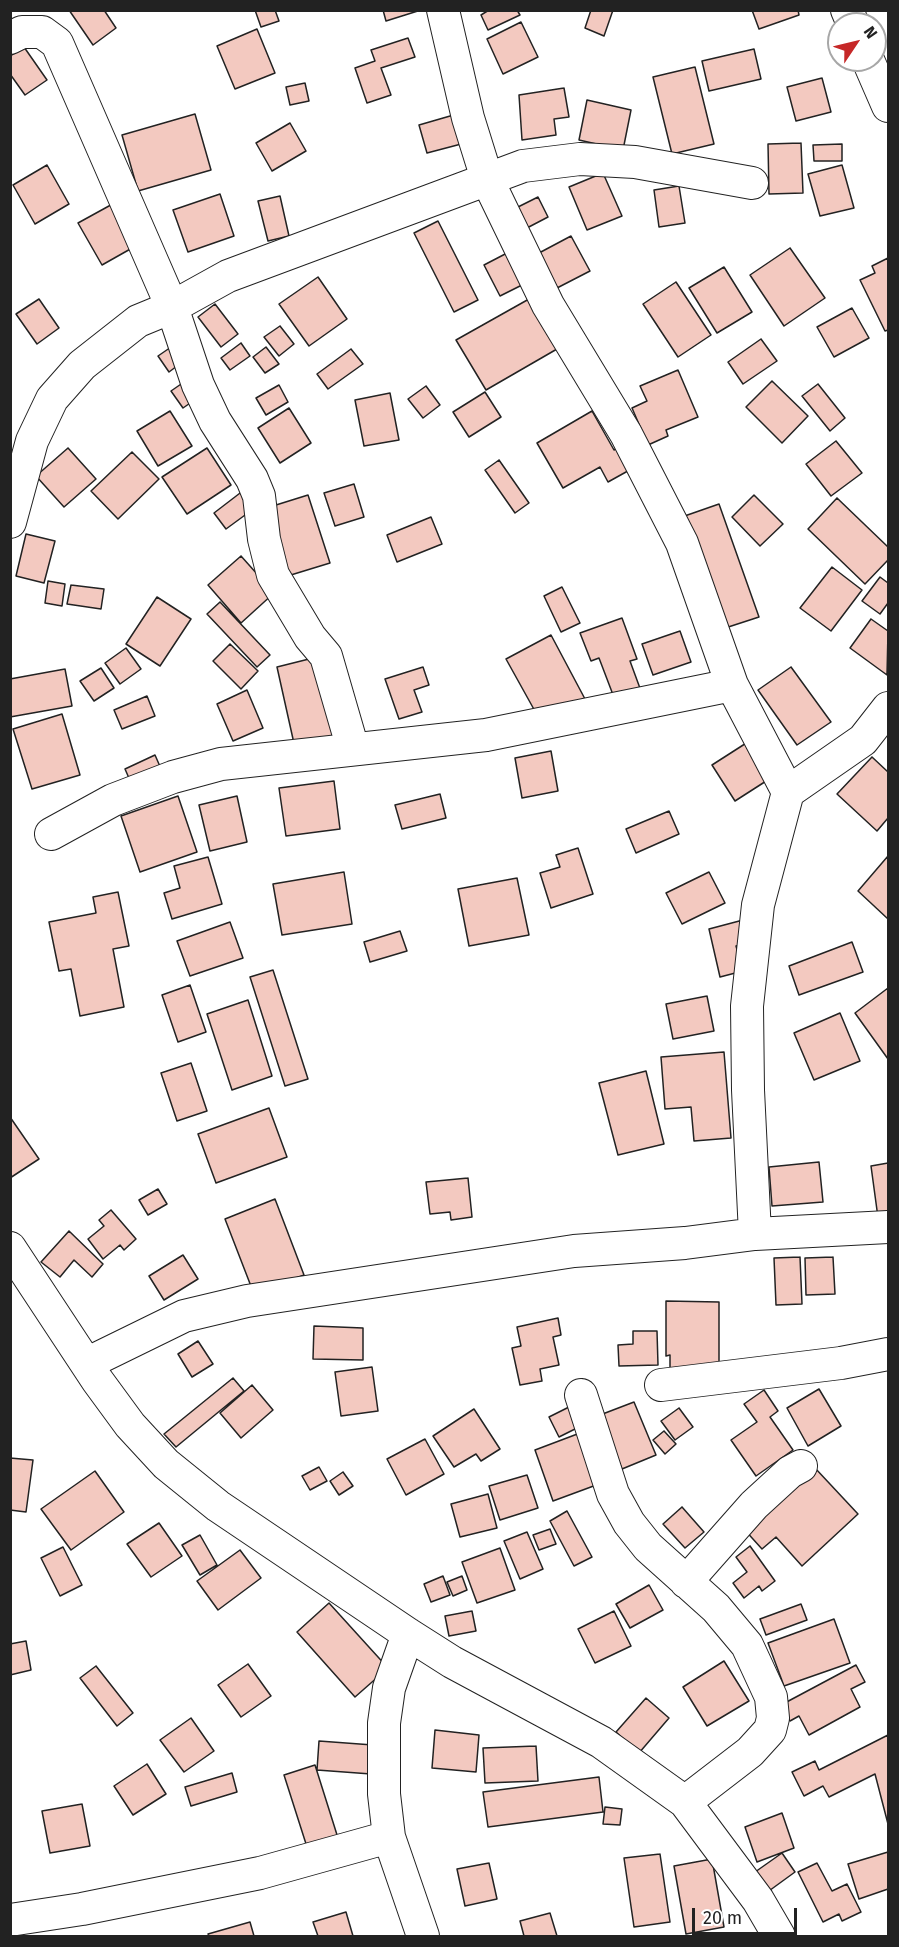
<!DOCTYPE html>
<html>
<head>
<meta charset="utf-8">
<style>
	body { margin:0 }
	#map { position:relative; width:899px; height:1947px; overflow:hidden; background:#fff; font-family:"Fira Sans",sans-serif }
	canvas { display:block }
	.frame { position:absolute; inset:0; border:12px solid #222; pointer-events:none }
	.north { position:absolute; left:827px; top:12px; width:60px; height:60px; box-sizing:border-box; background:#fff; border:2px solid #a7a7a7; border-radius:50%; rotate:55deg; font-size:16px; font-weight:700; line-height:24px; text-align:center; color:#222 }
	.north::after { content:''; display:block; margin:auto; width:21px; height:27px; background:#c62828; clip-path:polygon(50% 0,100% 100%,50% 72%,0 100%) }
	.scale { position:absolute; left:692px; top:1908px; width:105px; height:27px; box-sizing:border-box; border:3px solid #222; border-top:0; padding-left:8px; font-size:18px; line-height:21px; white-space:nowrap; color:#222; -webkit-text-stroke:4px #fff; paint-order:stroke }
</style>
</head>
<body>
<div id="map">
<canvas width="899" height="1947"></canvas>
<div class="frame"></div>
<div class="north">N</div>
<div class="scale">20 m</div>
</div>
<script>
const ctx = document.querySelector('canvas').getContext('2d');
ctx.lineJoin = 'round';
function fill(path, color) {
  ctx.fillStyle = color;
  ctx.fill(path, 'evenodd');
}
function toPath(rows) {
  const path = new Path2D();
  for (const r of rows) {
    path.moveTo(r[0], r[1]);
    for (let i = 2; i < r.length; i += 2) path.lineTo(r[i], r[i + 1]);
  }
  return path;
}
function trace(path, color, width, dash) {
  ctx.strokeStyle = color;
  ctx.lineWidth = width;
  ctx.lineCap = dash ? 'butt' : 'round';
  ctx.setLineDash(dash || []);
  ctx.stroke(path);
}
const building = toPath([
	[69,10,104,10,116,28,93,45,69,10],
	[255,10,275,10,279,21,261,27,255,10],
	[383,10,421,10,386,21,383,10],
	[489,10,517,10,520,15,488,30,481,15,489,10],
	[591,10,613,10,604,36,585,28,591,10],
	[752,10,798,10,799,15,759,29,752,10],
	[521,22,538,57,503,74,487,39,521,22],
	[257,29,275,73,235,89,217,46,257,29],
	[408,38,415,57,381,68,391,95,367,103,355,68,375,61,371,50,408,38],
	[24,47,47,80,25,95,10,74,10,56,24,47],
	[754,49,761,79,709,91,702,61,754,49],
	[695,67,714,144,672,154,653,77,695,67],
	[822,78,831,112,796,121,787,87,822,78],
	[305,83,309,101,290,105,286,87,305,83],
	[564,88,569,117,554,119,556,135,522,140,519,95,564,88],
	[587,100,631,110,623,150,579,140,587,100],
	[195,114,211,170,138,191,122,135,195,114],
	[457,114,465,143,427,153,419,125,457,114],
	[290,123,306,151,272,171,256,143,290,123],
	[801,143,803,193,769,194,768,144,801,143],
	[842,144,842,161,814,161,813,145,842,144],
	[47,165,69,204,35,224,13,185,47,165],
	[842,165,854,208,820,216,808,174,842,165],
	[603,173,622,216,587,230,569,187,603,173],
	[679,186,685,223,659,227,654,190,679,186],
	[220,194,234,236,188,252,173,210,220,194],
	[280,196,289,236,268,241,258,201,280,196],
	[538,197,548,217,525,229,514,209,538,197],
	[118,201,141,243,102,265,78,223,118,201],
	[438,221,478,300,454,312,414,233,438,221],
	[571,236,590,271,557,288,539,253,571,236],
	[790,248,825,298,784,326,750,275,790,248],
	[509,252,526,283,500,296,484,265,509,252],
	[888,258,888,330,885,331,860,280,875,273,872,266,888,258],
	[724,267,752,312,717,333,689,288,724,267],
	[318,277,347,319,309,346,279,304,318,277],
	[676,282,711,335,678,357,643,304,676,282],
	[39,299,59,328,37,344,16,314,39,299],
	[529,299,557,349,486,390,456,340,529,299],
	[215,304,238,334,221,347,198,317,215,304],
	[852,308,869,338,834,357,817,327,852,308],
	[280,326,294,344,279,356,264,337,280,326],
	[761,339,777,361,743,384,728,362,761,339],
	[241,343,250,356,230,370,221,358,241,343],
	[174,345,185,360,169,372,158,356,174,345],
	[266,347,279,364,265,373,253,357,266,347],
	[351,349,363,364,328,389,317,374,351,349],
	[678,370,698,417,666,430,668,436,648,445,632,408,647,401,640,386,678,370],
	[772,381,808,416,782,443,746,407,772,381],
	[184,382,196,399,183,408,171,391,184,382],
	[818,384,845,418,830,431,802,396,818,384],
	[279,385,288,402,266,415,256,398,279,385],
	[426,386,440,405,423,418,408,399,426,386],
	[485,392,501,417,469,437,453,412,485,392],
	[390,393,399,440,364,446,355,400,390,393],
	[289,408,311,443,280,463,258,428,289,408],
	[170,411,192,446,158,466,137,431,170,411],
	[592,411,614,450,622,445,635,467,608,482,600,467,563,488,537,443,592,411],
	[836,441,862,473,831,496,806,464,836,441],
	[68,448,96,479,64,507,36,476,68,448],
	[207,448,231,485,187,514,162,477,207,448],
	[132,452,159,479,118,519,91,491,132,452],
	[499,460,529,503,515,513,485,470,499,460],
	[354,484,364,517,335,526,324,493,354,484],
	[244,490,256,507,226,529,214,513,244,490],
	[308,495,330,563,281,578,260,510,308,495],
	[754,495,783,524,760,546,732,517,754,495],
	[837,498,888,547,888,560,865,584,808,529,837,498],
	[719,504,759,617,716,631,676,519,719,504],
	[431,517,442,544,397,562,387,535,431,517],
	[26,534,55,541,44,583,16,576,26,534],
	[241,556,274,593,241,623,208,585,241,556],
	[832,567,862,590,831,631,800,608,832,567],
	[880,577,888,583,888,603,880,614,862,601,880,577],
	[48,581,65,584,62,606,45,603,48,581],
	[71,585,104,589,101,609,67,604,71,585],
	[562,587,580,623,561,632,544,596,562,587],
	[157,597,191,619,160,666,126,644,157,597],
	[220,602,270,655,257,667,207,614,220,602],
	[622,618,637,659,630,661,641,691,615,700,599,658,591,661,580,633,622,618],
	[871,619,888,631,887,675,850,648,871,619],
	[680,631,691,662,653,675,642,644,680,631],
	[551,635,585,699,541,722,506,659,551,635],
	[230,644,258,671,241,689,213,661,230,644],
	[126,648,141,669,120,684,105,663,126,648],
	[321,656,339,738,295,748,277,667,321,656],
	[423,667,429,685,414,690,422,712,399,719,385,679,423,667],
	[791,667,831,722,797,745,758,690,791,667],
	[101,668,114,688,94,701,80,681,101,668],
	[65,669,72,706,10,717,10,679,65,669],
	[247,690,263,728,233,741,217,704,247,690],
	[147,696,155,716,122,729,114,710,147,696],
	[62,714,80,775,32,789,13,729,62,714],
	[751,740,774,776,735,801,712,765,751,740],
	[551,751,558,791,522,798,515,758,551,751],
	[155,755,162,771,132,785,125,769,155,755],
	[872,757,888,772,888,818,877,831,837,794,872,757],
	[334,781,340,829,286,836,279,788,334,781],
	[440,794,446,818,402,829,395,805,440,794],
	[178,796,197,852,140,872,121,816,178,796],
	[237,796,247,842,210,851,199,805,237,796],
	[669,811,679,834,636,853,626,829,669,811],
	[578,848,593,894,551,908,540,873,560,867,556,855,578,848],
	[888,856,888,919,858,891,888,856],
	[208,857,222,904,172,919,164,893,180,888,174,866,208,857],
	[344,872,352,924,282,935,273,884,344,872],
	[709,872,725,903,682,924,666,893,709,872],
	[517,878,529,935,469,946,458,889,517,878],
	[118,892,129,946,113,949,124,1007,80,1016,71,969,59,971,49,922,96,913,93,897,118,892],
	[743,920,749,943,736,946,743,971,720,977,709,929,743,920],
	[230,922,243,958,190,976,177,941,230,922],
	[400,931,407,951,370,962,364,942,400,931],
	[852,942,863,972,799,995,789,966,852,942],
	[273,970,308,1079,285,1086,250,977,273,970],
	[190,985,206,1032,178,1042,162,995,190,985],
	[888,988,888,1059,855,1013,888,988],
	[707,996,714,1031,673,1039,666,1004,707,996],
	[248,1000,272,1076,232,1090,207,1014,248,1000],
	[840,1013,860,1061,814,1080,794,1033,840,1013],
	[724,1052,731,1138,694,1141,691,1107,665,1109,661,1057,724,1052],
	[191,1063,207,1111,177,1121,161,1073,191,1063],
	[646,1071,664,1144,618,1155,599,1083,646,1071],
	[269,1108,287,1157,216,1183,198,1134,269,1108],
	[10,1117,39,1159,10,1178,10,1117],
	[819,1162,823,1202,772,1206,769,1167,819,1162],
	[888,1163,888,1224,879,1225,871,1166,888,1163],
	[468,1178,472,1217,451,1220,450,1212,430,1214,426,1182,468,1178],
	[158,1189,167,1204,148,1215,139,1200,158,1189],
	[275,1199,304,1275,254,1294,225,1219,275,1199],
	[111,1210,136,1239,124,1250,120,1245,103,1259,88,1239,104,1226,99,1220,111,1210],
	[69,1231,103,1264,92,1277,74,1260,60,1277,41,1262,69,1231],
	[183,1255,198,1279,164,1300,149,1276,183,1255],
	[800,1257,802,1304,776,1305,774,1258,800,1257],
	[833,1257,835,1294,806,1295,805,1258,833,1257],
	[666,1301,719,1302,719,1370,670,1369,670,1355,666,1356,666,1301],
	[558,1318,561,1335,553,1337,559,1365,540,1369,542,1381,520,1385,512,1348,521,1346,517,1327,558,1318],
	[314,1326,363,1328,363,1360,313,1359,314,1326],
	[633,1331,657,1331,658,1365,619,1366,618,1345,633,1344,633,1331],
	[198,1341,213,1364,192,1377,178,1354,198,1341],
	[372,1367,378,1411,341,1416,335,1372,372,1367],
	[233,1378,244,1391,176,1447,164,1434,233,1378],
	[252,1385,273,1410,241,1438,220,1413,252,1385],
	[819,1389,841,1426,808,1446,787,1408,819,1389],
	[764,1390,778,1411,770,1417,793,1450,756,1476,731,1440,757,1422,744,1404,764,1390],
	[634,1402,656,1455,622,1469,600,1415,634,1402],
	[573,1405,583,1425,559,1437,549,1417,573,1405],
	[679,1408,693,1427,675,1440,661,1421,679,1408],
	[474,1409,500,1449,481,1461,476,1454,454,1467,433,1436,474,1409],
	[664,1431,676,1444,665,1454,653,1440,664,1431],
	[580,1433,599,1484,553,1501,535,1450,580,1433],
	[425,1439,444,1474,406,1495,387,1459,425,1439],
	[10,1458,33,1460,26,1512,10,1510,10,1458],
	[319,1467,327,1481,310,1490,302,1476,319,1467],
	[815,1468,858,1514,802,1566,776,1537,762,1549,743,1528,815,1468],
	[95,1471,124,1512,71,1550,41,1509,95,1471],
	[343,1472,353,1486,339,1495,330,1481,343,1472],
	[527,1475,538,1508,500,1520,489,1486,527,1475],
	[488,1494,497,1528,460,1537,451,1504,488,1494],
	[682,1507,704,1532,685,1548,663,1524,682,1507],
	[567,1511,592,1557,574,1566,550,1521,567,1511],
	[159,1523,182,1556,151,1577,127,1544,159,1523],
	[550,1529,556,1544,539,1550,533,1535,550,1529],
	[527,1532,543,1569,520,1579,504,1541,527,1532],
	[200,1535,217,1565,200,1575,182,1545,200,1535],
	[750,1546,775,1581,762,1591,759,1586,744,1598,733,1583,747,1572,736,1557,750,1546],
	[63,1547,82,1585,60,1596,41,1558,63,1547],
	[500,1548,515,1590,477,1603,462,1562,500,1548],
	[240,1550,261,1578,218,1610,197,1581,240,1550],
	[443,1576,450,1595,431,1602,424,1584,443,1576],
	[462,1576,467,1590,453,1596,447,1582,462,1576],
	[649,1585,663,1610,630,1628,616,1604,649,1585],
	[329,1603,388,1668,355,1697,297,1632,329,1603],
	[801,1604,807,1620,766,1635,760,1619,801,1604],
	[472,1611,476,1631,449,1636,445,1616,472,1611],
	[614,1611,631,1646,595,1663,578,1629,614,1611],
	[834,1619,850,1663,784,1686,768,1643,834,1619],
	[26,1641,31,1670,10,1675,10,1644,26,1641],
	[724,1661,749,1701,707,1726,683,1687,724,1661],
	[248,1664,271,1696,241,1717,218,1685,248,1664],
	[856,1665,865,1682,851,1689,860,1707,809,1735,799,1716,790,1721,781,1705,856,1665],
	[96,1666,133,1713,117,1726,80,1678,96,1666],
	[646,1698,669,1718,639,1753,616,1732,646,1698],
	[191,1718,214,1751,184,1772,160,1740,191,1718],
	[435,1730,479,1735,476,1772,432,1768,435,1730],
	[888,1735,888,1824,875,1774,829,1797,823,1786,804,1796,792,1772,815,1761,819,1770,888,1735],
	[319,1741,373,1745,371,1774,317,1770,319,1741],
	[536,1746,538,1781,485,1783,483,1748,536,1746],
	[147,1764,166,1794,133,1815,114,1786,147,1764],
	[315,1765,338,1838,307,1847,284,1775,315,1765],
	[232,1773,237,1792,191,1806,185,1787,232,1773],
	[599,1777,603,1812,488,1827,483,1792,599,1777],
	[82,1804,90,1846,50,1853,42,1811,82,1804],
	[605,1807,622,1809,620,1825,603,1824,605,1807],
	[782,1813,794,1848,757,1862,745,1827,782,1813],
	[888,1852,888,1889,859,1899,848,1864,888,1852],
	[782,1853,795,1872,762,1896,748,1877,782,1853],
	[660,1854,670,1922,634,1927,624,1858,660,1854],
	[712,1859,724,1927,686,1934,674,1866,712,1859],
	[489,1863,497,1899,465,1906,457,1869,489,1863],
	[817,1863,832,1891,847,1884,861,1912,842,1921,839,1914,823,1922,798,1872,817,1863],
	[346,1912,353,1936,318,1936,313,1922,346,1912],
	[550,1913,557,1936,524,1936,520,1921,550,1913],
	[250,1922,254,1936,209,1936,208,1934,250,1922]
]);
const minor = toPath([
	[443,10,468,118,487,179,548,305,626,434,682,543,732,685,788,792,758,905,747,1006,748,1090,755,1234],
	[847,10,853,24],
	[10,38,22,32,42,32,57,43,172,307,198,385,215,421,252,479,259,496,264,539,273,575,310,637,326,656,353,749],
	[868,60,888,106],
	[10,522,32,441,52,399,82,365,138,321,172,307,228,276,523,166,580,159,635,162,752,183],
	[788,792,863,740,888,708],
	[51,834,113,800,173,777,221,764,486,735,732,685],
	[10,1248,97,1380,130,1425,166,1464,218,1506,408,1634,452,1662,601,1742,685,1802,758,1900,779,1936],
	[88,1363,184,1316,247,1301,574,1251,685,1243,755,1234,888,1227],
	[661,1385,841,1363,888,1354],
	[581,1395,613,1494,629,1523,648,1547,716,1608,747,1645,771,1697,773,1718,770,1730,750,1752,685,1802],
	[686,1582,754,1505,790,1472,801,1466],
	[408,1634,389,1688,384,1723,384,1794,389,1837,423,1936],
	[10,1920,82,1909,260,1873,389,1837]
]);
fill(building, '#f3c9c0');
trace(building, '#222', 1.5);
trace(minor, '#222', 34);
trace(minor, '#fff', 32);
</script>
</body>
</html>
